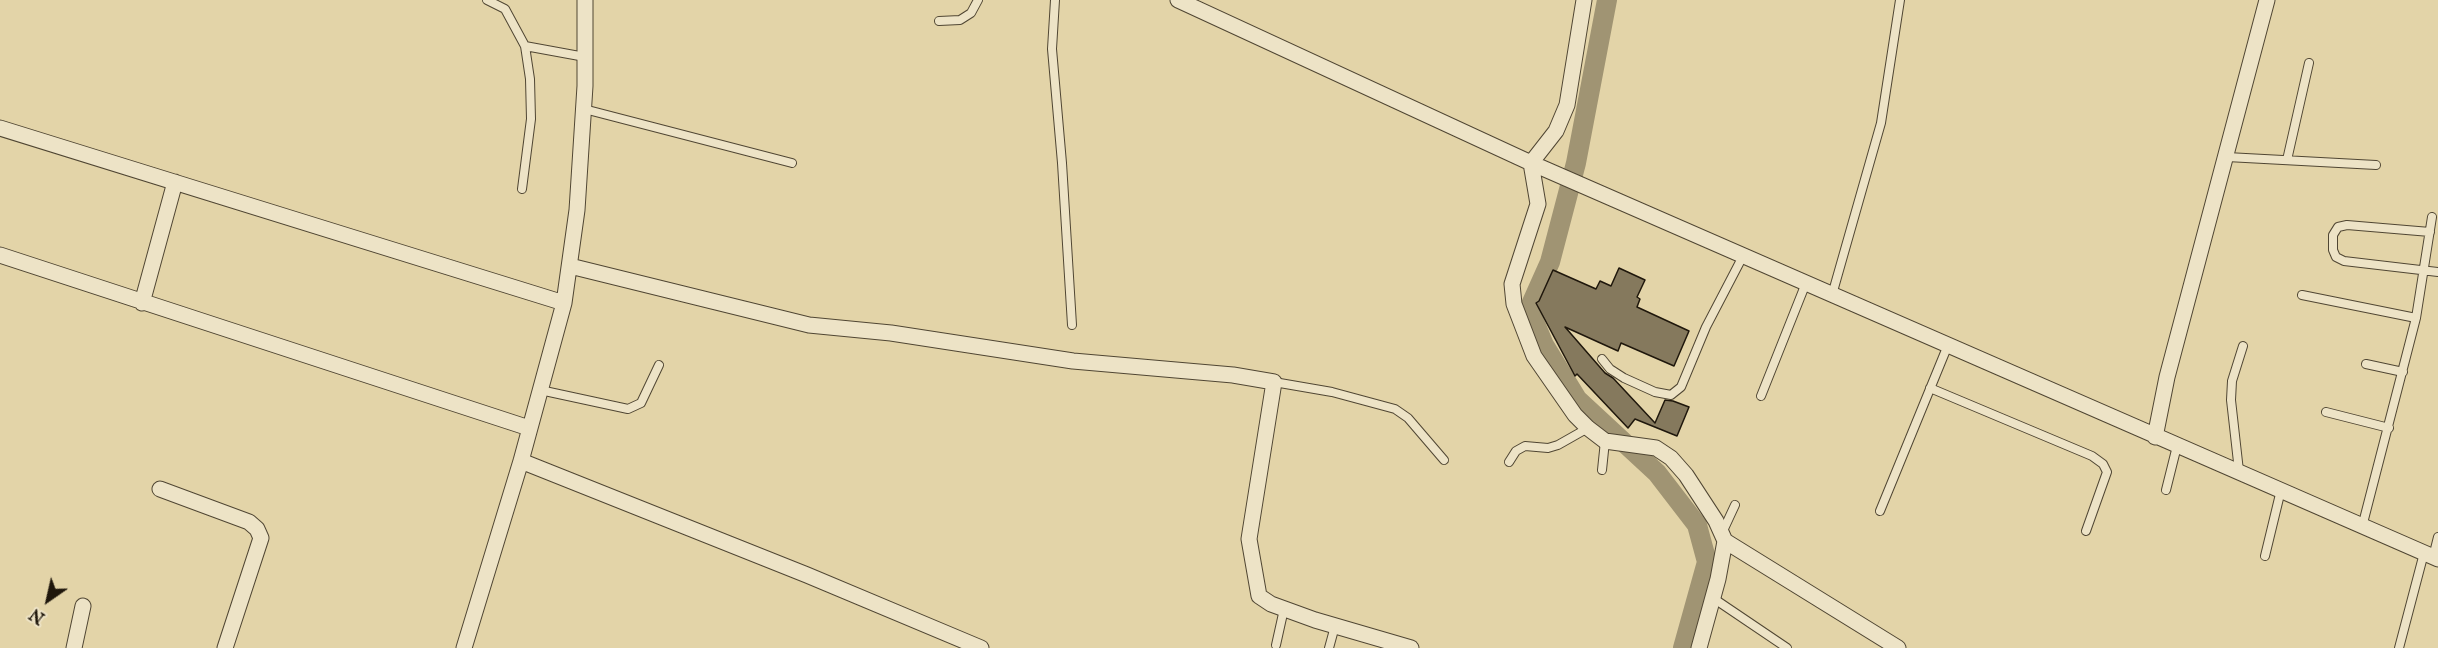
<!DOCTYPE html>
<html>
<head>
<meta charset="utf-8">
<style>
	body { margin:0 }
	#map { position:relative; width:2438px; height:648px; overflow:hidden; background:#e3d4a8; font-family:"IM FELL English",serif }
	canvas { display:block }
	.north { position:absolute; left:18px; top:570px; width:60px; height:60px; -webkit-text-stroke:4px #ede3c6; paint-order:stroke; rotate:214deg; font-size:16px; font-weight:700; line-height:24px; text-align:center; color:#1f170c }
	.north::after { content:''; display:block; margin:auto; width:21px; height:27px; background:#1f170c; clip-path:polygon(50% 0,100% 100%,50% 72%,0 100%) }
</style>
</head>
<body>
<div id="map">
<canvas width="2438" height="648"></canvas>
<div class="north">N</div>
</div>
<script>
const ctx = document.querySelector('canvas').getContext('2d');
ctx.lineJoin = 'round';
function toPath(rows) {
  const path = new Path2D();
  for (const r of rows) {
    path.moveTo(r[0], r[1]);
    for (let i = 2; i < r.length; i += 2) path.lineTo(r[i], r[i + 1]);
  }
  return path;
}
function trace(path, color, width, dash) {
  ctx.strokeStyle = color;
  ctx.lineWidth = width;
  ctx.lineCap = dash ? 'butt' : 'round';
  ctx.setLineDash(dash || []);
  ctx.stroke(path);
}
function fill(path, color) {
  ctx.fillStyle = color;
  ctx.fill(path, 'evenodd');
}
const canal = toPath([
	[1607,0,1576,163,1550,262,1529,309,1544,345,1577,399,1657,473,1697,525,1707,562,1683,648]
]);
const building = toPath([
	[1619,268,1645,280,1637,297,1640,299,1637,307,1689,331,1674,366,1621,343,1618,351,1565,327,1605,373,1613,378,1655,423,1665,400,1673,401,1689,407,1677,436,1635,419,1628,428,1577,374,1575,376,1536,303,1539,301,1553,270,1596,289,1600,281,1611,286,1619,268]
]);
const lane = toPath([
	[487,0,505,9,525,46,530,79,531,119,522,189],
	[1055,0,1052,49,1062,163,1072,325],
	[939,21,960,20,971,13,978,0],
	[525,46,585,57],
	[584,109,792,163],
	[2227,157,2376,165],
	[2287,160,2309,63],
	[2430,232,2347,225,2338,227,2333,235,2333,250,2336,257,2344,261,2438,272],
	[1832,295,1881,123,1900,0],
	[2302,295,2416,318],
	[1602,359,1610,369,1624,378,1655,392,1671,395,1681,387,1706,327,1743,256],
	[2366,364,2403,372],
	[1274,382,1332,392,1395,409,1408,418,1444,460],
	[1930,388,2092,456,2103,464,2107,472,2086,531],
	[540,390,628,409,641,403,659,365],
	[1761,396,1806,283],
	[2326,412,2389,428],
	[1509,462,1516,451,1525,446,1548,448,1558,445,1588,428],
	[1602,470,1605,441],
	[2239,471,2231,400,2232,381,2243,346],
	[2166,490,2177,446],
	[1880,511,1948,345],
	[2362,527,2416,318,2432,217],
	[1722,533,1735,505],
	[2265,556,2281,490],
	[2433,557,2438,537],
	[1713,598,1787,648],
	[1276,645,1284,609],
	[1329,648,1335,626],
	[2399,648,2424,553]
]);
const street = toPath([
	[1178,0,1531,163,2438,559],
	[1584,0,1567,105,1556,131,1531,163,1538,204,1512,284,1514,304,1534,356,1575,415,1588,428,1605,441,1656,448,1671,458,1686,475,1716,521,1725,541,1718,579,1699,648],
	[0,128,564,303],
	[0,255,529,428],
	[570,266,809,325,891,333,1073,361,1233,375,1274,382,1249,539,1259,596,1271,604,1315,620,1411,648],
	[142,303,175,182],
	[2155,437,2167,377,2267,0],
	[521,461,807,575,981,648],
	[160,489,249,522,257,529,261,538,225,648],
	[1725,541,1898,648],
	[74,648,83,606],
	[464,648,521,461,564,303,577,210,585,86,585,0]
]);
trace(canal, '#a09473', 20);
fill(building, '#85795d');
trace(building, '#1f170c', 1.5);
trace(lane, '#504633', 10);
trace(street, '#504633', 17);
trace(lane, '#ede3c6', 8);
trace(street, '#ede3c6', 15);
</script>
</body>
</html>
